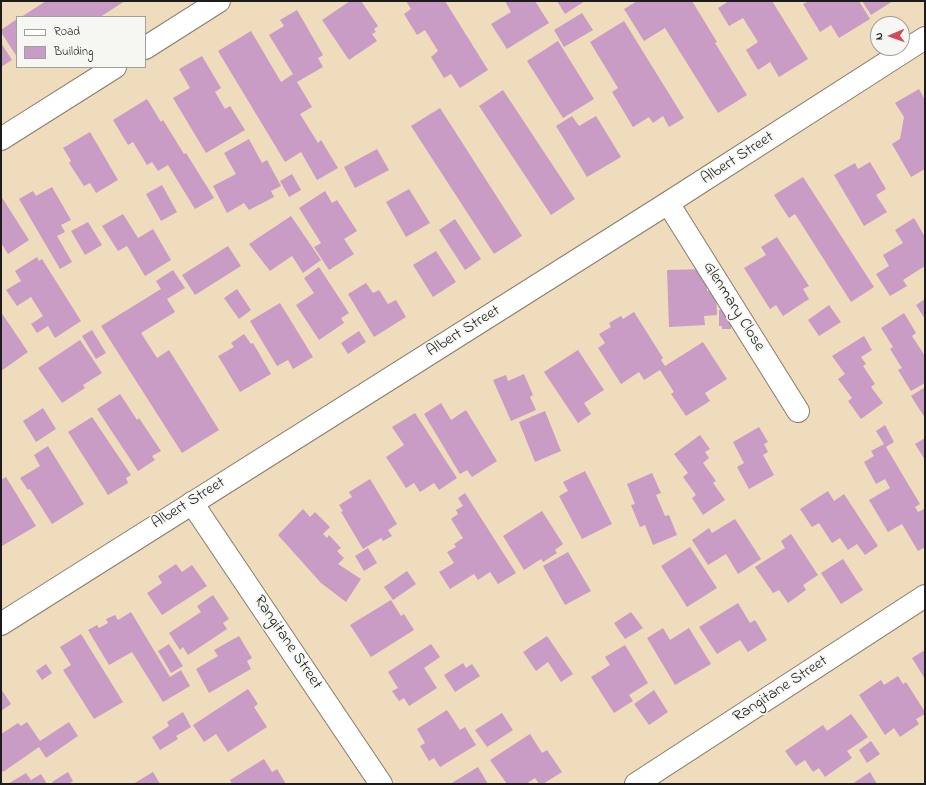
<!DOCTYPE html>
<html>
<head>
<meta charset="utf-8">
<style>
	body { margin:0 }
	#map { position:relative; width:926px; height:785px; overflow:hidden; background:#efdcbc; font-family:"Indie Flower",sans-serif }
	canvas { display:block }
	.frame { position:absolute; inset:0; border:2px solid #1c1c1c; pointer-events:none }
	.legend { position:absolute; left:16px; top:16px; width:130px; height:52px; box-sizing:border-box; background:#f6f6f2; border:1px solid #9f9f9c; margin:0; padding:5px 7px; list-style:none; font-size:12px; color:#1c1c1c }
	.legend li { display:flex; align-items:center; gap:8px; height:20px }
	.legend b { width:20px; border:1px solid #9f9f9c }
	.north { position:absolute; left:870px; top:16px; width:40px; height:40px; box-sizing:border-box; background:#f6f6f2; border:1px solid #9f9f9c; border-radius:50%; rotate:268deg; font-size:11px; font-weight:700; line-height:16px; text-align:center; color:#1c1c1c }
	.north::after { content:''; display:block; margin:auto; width:14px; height:18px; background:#d1495b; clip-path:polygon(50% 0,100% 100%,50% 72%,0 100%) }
</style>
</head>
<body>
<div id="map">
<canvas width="926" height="785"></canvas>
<div class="frame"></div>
<ul class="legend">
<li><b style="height:5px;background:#fff"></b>Road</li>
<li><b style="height:11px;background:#c89cc5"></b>Building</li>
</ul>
<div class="north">N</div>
</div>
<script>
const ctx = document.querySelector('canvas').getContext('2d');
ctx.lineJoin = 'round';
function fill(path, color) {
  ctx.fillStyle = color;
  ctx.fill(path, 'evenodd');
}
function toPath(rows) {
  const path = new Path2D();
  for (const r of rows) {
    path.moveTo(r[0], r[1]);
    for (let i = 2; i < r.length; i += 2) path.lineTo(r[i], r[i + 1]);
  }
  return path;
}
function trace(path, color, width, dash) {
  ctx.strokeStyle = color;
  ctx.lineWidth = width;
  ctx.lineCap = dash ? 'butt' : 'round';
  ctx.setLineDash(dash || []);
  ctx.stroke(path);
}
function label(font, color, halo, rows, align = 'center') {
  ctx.font = font + ' "Indie Flower",sans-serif';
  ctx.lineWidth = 3.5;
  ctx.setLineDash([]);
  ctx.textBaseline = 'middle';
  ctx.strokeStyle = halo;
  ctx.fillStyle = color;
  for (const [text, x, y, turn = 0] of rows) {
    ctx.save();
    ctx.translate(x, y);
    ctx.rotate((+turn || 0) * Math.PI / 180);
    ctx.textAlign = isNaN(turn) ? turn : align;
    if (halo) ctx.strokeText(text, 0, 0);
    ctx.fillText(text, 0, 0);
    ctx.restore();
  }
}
const building = toPath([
	[46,1,125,1,100,17,21,17],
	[350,1,361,1,378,26,374,29,376,32,372,34,377,41,349,60,322,20],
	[406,1,445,1,488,70,460,88,451,74,444,78,431,57,438,51,425,30,417,35,404,14,411,9],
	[505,1,535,1,549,23,507,49,491,24,511,12],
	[557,1,585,1,565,14],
	[637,1,692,1,717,42,715,43,747,95,718,113,665,28,644,41,624,9],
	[729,1,772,1,808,59,779,77,770,62,758,70,746,50,758,42,743,18,729,26,718,8],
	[809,1,859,1,870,19,839,38,831,25,820,32,803,4],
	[862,1,893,1,871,15],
	[297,10,323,55,318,58,323,67,297,82,312,107,300,114,318,143,321,140,338,168,317,180,301,152,285,162,218,51,251,31,281,82,293,74,269,35,284,26,280,20],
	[582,13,593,30,564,47,554,30],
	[17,19,17,57,1,32,1,30],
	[624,21,684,118,669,127,663,116,653,123,649,117,633,127,612,92,618,88,590,42],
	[558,41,594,99,563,118,527,61],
	[1,43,12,60,1,67],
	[202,56,221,88,215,92,225,109,230,106,245,130,206,153,173,98,190,88,179,69],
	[919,89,925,100,925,169,911,177,892,144,900,139,904,117,895,103],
	[503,90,575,199,551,215,479,106],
	[147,99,161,122,163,120,184,154,186,153,214,198,195,209,168,165,158,171,152,162,147,165,133,142,128,145,113,120],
	[440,108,522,236,494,254,411,126],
	[572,116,579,126,596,116,621,157,587,177,556,126],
	[90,132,118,180,96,193,90,183,84,186,69,163,71,161,63,148],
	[249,139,262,163,267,160,281,186,271,191,274,197,249,210,244,203,227,213,213,186,236,174,224,153],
	[377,149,389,170,355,188,344,167],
	[870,162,886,189,876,195,887,212,864,226,834,175,855,163,858,169],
	[292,174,301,190,289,197,280,181],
	[803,177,874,287,851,302,795,214,789,218,774,195],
	[162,185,177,212,161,221,146,194],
	[52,187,71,220,61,225,65,232,57,236,72,262,60,269,19,199,33,191,36,196],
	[409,189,430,223,406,237,386,202],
	[325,191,332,203,337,200,357,231,344,239,354,254,329,270,314,247,321,243,299,208],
	[1,196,29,240,8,254,1,243],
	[123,214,138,238,153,229,171,260,145,276,127,246,118,251,102,226],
	[291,216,321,260,303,273,292,256,270,271,249,244],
	[914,218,925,237,925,266,903,280,907,286,890,296,876,274,889,266,883,255,903,243,895,230],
	[455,219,481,259,465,270,439,230],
	[88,222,102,245,85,255,71,231],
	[777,237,809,286,803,289,809,299,783,316,776,305,770,309,744,268,766,255,761,247],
	[228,246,241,266,195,295,182,275],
	[436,251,456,282,433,297,413,265],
	[37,257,39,261,42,259,81,321,55,338,48,326,37,333,31,324,43,316,31,297,17,306,6,290,21,281,15,271],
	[319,267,349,313,341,318,344,323,319,340,296,305,314,293,304,278],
	[707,269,707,291,716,290,717,315,704,316,705,325,669,327,667,270],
	[173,270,185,288,167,299,175,312,141,333,157,358,169,350,219,430,182,453,101,326,161,289,156,281],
	[366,283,373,293,379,290,388,304,396,300,406,317,374,337,348,294],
	[237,289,251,310,239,319,224,298],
	[925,299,925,319,916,305],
	[280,303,313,357,293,369,288,360,277,366,250,321],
	[829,305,841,322,819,336,808,320],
	[719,310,732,310,731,329,722,329,722,326,719,326],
	[1,312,28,352,1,371],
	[634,312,663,358,661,360,665,366,703,342,727,379,705,393,710,401,686,416,671,394,674,392,660,370,644,380,639,372,621,384,598,348,605,343,599,334,611,327,609,323,621,316,623,319],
	[904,313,916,333,912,336,925,356,925,383,911,391,898,370,902,368,890,349,893,347,881,328],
	[92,330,106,353,96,359,82,336],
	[359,331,366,342,348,354,341,343],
	[244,334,251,344,253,343,271,374,240,392,218,356,234,347,231,343],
	[864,336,872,350,861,357,866,364,863,366,875,384,871,387,883,403,861,419,848,401,852,398,838,379,845,374,832,356],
	[80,340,102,373,83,385,85,388,62,403,38,368],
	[578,350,604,390,584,403,591,414,578,423,544,372],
	[524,374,533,395,530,397,536,410,511,421,493,380,506,375,508,381],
	[925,387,925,418,911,396],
	[120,394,137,420,139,418,161,451,152,456,155,460,138,471,97,409],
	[441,403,451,420,466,410,497,461,472,477,467,470,460,474,424,414],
	[43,408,56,429,36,442,23,421],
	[545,411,561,451,535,462,519,422],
	[415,413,457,478,439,490,434,483,420,492,414,483,406,488,386,457,404,445,392,427],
	[92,417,131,475,126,478,128,483,108,495,68,432],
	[885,425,894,442,886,447,920,504,915,507,918,512,924,509,925,511,925,547,918,551,902,524,888,532,869,500,890,488,885,479,876,484,864,462,874,456,871,451,884,444,876,431],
	[759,427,768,442,764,444,768,452,763,455,774,475,749,489,737,467,744,463,733,442],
	[700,435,710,449,705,452,709,458,703,463,716,481,713,483,725,500,703,515,692,498,696,495,683,477,688,473,674,454],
	[925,438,925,460,915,444],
	[48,446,84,504,52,524,30,489,28,490,20,478,40,466,34,455],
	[585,471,612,524,582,539,559,496,568,491,563,482],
	[652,473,661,493,656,495,665,516,669,515,677,535,653,545,645,525,640,527,631,505,635,504,627,484],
	[6,477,36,526,2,546,1,480],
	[370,479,397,524,388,530,392,536,383,541,381,538,363,549,341,512,343,511,339,505,352,497,349,492],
	[828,491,834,501,844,494,878,546,865,555,857,544,848,550,840,538,832,543,819,523,812,527,800,509],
	[465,493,516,573,498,584,490,572,478,580,474,574,450,589,439,572,454,563,447,552,456,547,454,544,463,538,451,519,458,514,456,510,463,506,458,498],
	[303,509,310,517,315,512,330,527,323,534,327,538,329,535,341,548,337,551,344,558,338,564,361,579,346,602,321,583,278,535],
	[542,511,563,544,555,550,557,553,543,562,541,559,524,570,503,536],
	[735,519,761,559,738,574,726,554,708,565,692,540,709,528,712,533],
	[791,534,818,575,803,585,806,590,788,603,779,590,773,593,755,567,785,548,781,541],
	[690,547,717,588,687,607,661,566],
	[368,548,377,563,364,571,355,556],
	[568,552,591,591,565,605,543,566],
	[843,559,863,590,841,604,821,573],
	[176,564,182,572,192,565,207,586,162,615,147,593,162,583,158,576],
	[407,571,416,584,393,600,384,587],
	[213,595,229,619,223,623,227,629,188,655,183,647,180,650,169,633,201,612,197,606],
	[391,600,401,616,404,614,414,630,371,657,350,625],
	[738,603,750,623,755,620,767,640,748,652,740,640,717,654,699,627],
	[131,612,170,677,181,670,190,686,163,702,132,652,109,665,88,630,97,625,99,628,108,623,106,619,115,615,118,620],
	[631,612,643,628,625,639,614,623],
	[663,628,670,640,689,628,711,664,675,685,647,638],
	[81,634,123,702,94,719,63,670,71,665,60,647],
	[239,636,252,658,247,661,251,669,209,693,196,669,218,656,214,650],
	[547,636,573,674,561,682,548,662,536,671,523,652],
	[169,644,183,666,171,673,158,651],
	[431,644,440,657,424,668,437,688,409,706,404,698,399,701,392,691,398,688,388,672],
	[625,645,648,683,629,695,633,701,614,713,591,677,610,665,605,657],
	[925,650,925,679,912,658],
	[463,663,466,668,472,664,480,676,455,692,444,675],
	[46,664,52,673,42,680,36,671],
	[898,676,903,684,906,682,925,712,925,714,916,719,919,724,900,737,894,728,885,735,859,695,881,680,884,685],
	[1,689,11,704,1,711],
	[248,689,258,704,254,707,267,727,228,752,216,734,204,742,193,725],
	[654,690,668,712,649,725,634,704],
	[447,710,460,730,465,727,476,745,440,767,434,758,429,761,420,746,425,743,417,729],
	[183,712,191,727,176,736,178,739,160,750,152,737,169,726,167,722],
	[502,713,513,730,487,747,475,730],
	[851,714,868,737,847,751,852,758,825,777,819,768,813,772,805,760,796,766,785,751,823,725,827,731],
	[27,722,40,741,69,722,78,736,46,758,39,747,3,772,1,769,1,734,18,723,21,726],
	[530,734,542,753,547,750,562,772,543,784,539,784,535,778,526,784,507,784,490,760],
	[871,741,880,754,867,763,859,750],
	[264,759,272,772,277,769,286,784,232,784,230,780],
	[478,767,488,784,450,784],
	[68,772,73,781,69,784,54,784,52,782],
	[153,772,160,784,133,784],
	[870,772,877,784,852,784],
	[26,773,31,780,41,774,47,784,8,784]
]);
const minor = toPath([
	[145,48,219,1],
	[1,139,115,67],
	[668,203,798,411],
	[192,503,381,784],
	[636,784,925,596]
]);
const tertiary = toPath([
	[1,624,668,203,925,38]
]);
const streetNames = [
	["Albert Street",738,159,-33],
	["Glenmary Close",733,307,58],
	["Albert Street",464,332,-32],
	["Albert Street",189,504,-32],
	["Rangitane Street",287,643,56],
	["Rangitane Street",781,690,-33]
];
fill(building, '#c89cc5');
trace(minor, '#867c6c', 24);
trace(tertiary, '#867c6c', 24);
trace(minor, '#fff', 22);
trace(tertiary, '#fff', 22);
label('16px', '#1c1c1c', '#f6f6f2', streetNames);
</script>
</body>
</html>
